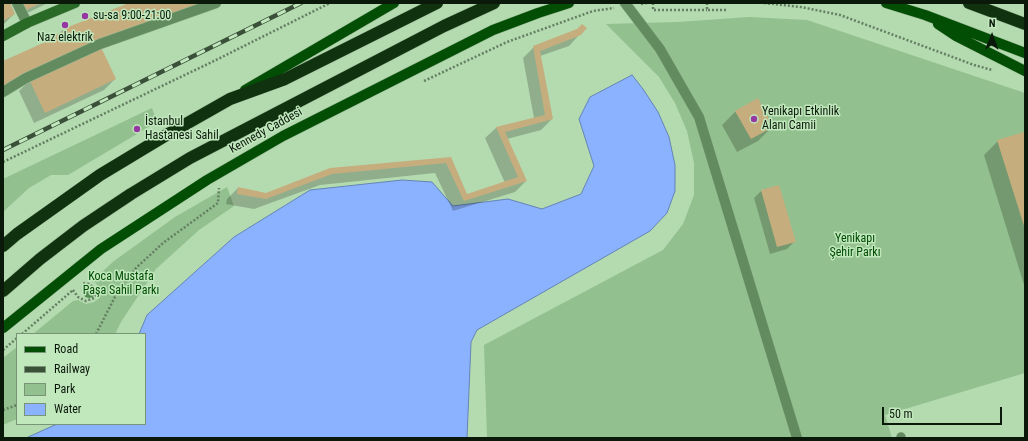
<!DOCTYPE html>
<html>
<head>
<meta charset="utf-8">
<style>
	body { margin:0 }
	#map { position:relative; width:1028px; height:441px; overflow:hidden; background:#b4dab0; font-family:"Roboto Condensed",sans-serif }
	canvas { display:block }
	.frame { position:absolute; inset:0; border:4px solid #0b190a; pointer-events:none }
	.legend { position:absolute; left:16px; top:333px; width:130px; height:92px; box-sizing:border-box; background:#c1e8bd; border:1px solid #789575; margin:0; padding:5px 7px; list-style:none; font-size:12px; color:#0b190a }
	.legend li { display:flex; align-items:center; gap:8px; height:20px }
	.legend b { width:20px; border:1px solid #789575 }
	.north { position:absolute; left:972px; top:16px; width:40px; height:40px; -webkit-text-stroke:3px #c1e8bd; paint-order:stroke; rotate:1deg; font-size:11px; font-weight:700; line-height:16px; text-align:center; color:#0b190a }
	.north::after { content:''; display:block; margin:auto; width:14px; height:18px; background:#0b190a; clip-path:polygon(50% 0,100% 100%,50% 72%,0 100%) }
	.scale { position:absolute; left:882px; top:407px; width:120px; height:18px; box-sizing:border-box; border:2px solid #0b190a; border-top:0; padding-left:5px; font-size:12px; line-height:14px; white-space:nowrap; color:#0b190a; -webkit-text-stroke:3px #c1e8bd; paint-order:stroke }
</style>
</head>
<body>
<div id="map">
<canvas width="1028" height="441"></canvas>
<div class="frame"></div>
<ul class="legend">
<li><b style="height:5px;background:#034e05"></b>Road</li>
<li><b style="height:5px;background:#3b5039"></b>Railway</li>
<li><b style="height:11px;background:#92c08e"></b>Park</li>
<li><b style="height:11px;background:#8ab2fe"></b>Water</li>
</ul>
<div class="north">N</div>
<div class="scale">50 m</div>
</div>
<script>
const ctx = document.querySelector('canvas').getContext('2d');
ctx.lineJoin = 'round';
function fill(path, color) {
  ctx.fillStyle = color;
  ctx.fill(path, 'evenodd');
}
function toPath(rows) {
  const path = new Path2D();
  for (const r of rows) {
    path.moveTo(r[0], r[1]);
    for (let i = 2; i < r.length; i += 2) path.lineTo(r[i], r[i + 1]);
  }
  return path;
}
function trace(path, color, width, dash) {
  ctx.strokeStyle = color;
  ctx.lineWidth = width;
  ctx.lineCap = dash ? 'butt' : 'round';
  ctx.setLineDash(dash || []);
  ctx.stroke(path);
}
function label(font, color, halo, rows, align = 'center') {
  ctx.font = font + ' "Roboto Condensed",sans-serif';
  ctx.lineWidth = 3;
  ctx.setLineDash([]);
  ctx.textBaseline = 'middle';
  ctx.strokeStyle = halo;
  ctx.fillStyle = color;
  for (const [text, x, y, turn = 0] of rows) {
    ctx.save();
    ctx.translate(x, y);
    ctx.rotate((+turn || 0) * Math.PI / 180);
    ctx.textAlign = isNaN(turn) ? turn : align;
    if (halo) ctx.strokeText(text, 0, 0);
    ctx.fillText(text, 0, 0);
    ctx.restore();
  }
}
const green = toPath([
	[749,17,807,20,1025,93,1025,373,885,415,892,438,487,438,484,345,663,250,683,224,694,195,694,163,687,131,675,103,659,77,606,24,678,22],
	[152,108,157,122,68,175,51,175,29,188,3,212,3,179],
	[227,187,234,206,199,230,156,269,121,322,115,334,33,334,73,301,78,300,86,304,94,302,98,299,100,291,96,283,92,281,114,261,175,217],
	[17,347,17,419,3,425,3,358]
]);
const water = toPath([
	[632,75,643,89,658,112,669,137,675,165,675,191,667,213,650,231,477,330,471,342,467,438,26,438,57,424,145,424,145,334,139,334,147,315,234,237,310,190,402,180,432,182,453,206,508,199,542,209,581,194,594,166,579,119,590,97,632,75]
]);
const shadow = toPath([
	[3,3,8,3,14,14,3,25],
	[12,3,48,3,19,17],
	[132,3,221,3,100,47,115,79,104,90,34,123,19,91,30,80,3,89,3,62,47,42,63,30],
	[580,34,569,46,540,56,552,119,541,130,507,139,526,181,515,192,453,211,435,173,320,185,254,209,226,204,227,199,238,188,266,194,330,169,450,158,467,195,505,183,485,138,496,128,534,118,523,58,534,47],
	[736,111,772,127,758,141,737,152,722,125],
	[1025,139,1025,288,984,155,998,141],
	[761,191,795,241,787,249,770,254,754,198]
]);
const building = toPath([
	[3,3,10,3,15,14,3,21],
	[23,3,41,3,26,10],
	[129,3,208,3,3,86,3,61,52,39,51,37,64,31,63,29],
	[582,24,587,28,581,35,540,51,553,119,505,132,527,181,464,201,446,163,332,174,266,199,237,194,238,187,266,193,330,168,451,157,467,194,518,177,496,127,545,115,533,46,577,29],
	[100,45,116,79,45,113,29,79],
	[758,98,773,127,751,139,735,111],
	[1024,132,1025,135,1025,229,997,140],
	[779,185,796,242,777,247,761,190]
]);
const path = toPath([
	[653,3,653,10,707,10],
	[707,3,707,10,726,10],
	[764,3,801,7,840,15,974,65,992,70],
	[641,4,647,3],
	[424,81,507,42,593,11,614,8],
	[3,162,212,62,330,3],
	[73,290,78,297,86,301,94,298,96,293,96,289,89,284,82,283],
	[22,334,73,290],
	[96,334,118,291,136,268,163,243,218,203,219,188],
	[3,350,17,338],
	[3,410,17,405]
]);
const lane = toPath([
	[901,437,901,438]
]);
const street = toPath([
	[17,3,27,23],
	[625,3,660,49,699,117,797,438],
	[3,92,26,78,100,44,216,3]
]);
const secondary = toPath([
	[3,36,27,23,75,3]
]);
const primary = toPath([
	[886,3,925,15,1025,53],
	[938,24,956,36,1025,71],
	[245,90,394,3],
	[3,328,101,249,207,180,283,136,493,30,538,13,569,3]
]);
const highway = toPath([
	[969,3,1025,24],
	[3,246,17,234,100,175,163,137,230,99,285,79,437,3],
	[3,291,40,259,83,226,131,194,190,158,444,26,494,3]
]);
const rail = toPath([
	[3,150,301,3]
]);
const trees = [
	[89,292]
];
const markers = [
	[85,16,4,"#9538a2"],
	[65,25,4,"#9538a2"],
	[754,119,4,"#9538a2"],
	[137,129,4,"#9538a2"]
];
const poiNames = [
	["su-sa 9:00-21:00",93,16],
	["Naz elektrik",65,38,"center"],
	["Yenikapı Etkinlik",762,112],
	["Alanı Camii",762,126],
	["İstanbul",145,122],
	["Hastanesi Sahil",145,136]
];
const streetNames = [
	["Kennedy Caddesi",266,131,-29]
];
const parkNames = [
	["Yenikapı",855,239],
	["Şehir Parkı",855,253],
	["Koca Mustafa",121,277],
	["Paşa Sahil Parkı",121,291]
];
fill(green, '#92c08e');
fill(water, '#8ab2fe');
trace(water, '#6484b5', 1);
fill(shadow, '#0003');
fill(building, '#c6ad7d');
trace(lane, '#96b792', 10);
trace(street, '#96b792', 11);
trace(secondary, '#96b792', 11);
trace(primary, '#96b792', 11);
trace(highway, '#96b792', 13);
trace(path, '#647f62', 2.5, [2, 2]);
trace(lane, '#628b5f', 9);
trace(street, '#628b5f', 10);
trace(secondary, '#286a26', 10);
trace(primary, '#034e05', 10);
trace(highway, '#10320f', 12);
trace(rail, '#3b5039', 4.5);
trace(rail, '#c1e8bd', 3, [9]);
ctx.fillStyle = '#528b51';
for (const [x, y] of trees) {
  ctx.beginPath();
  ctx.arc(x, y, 6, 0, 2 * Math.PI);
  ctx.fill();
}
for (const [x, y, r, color] of markers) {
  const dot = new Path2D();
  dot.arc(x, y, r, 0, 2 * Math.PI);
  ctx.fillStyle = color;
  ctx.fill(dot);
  trace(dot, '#c1e8bd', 1.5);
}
label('12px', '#0b190a', '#c1e8bd', poiNames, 'left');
label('12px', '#0b190a', '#c1e8bd', streetNames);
label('12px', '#014b03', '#c1e8bd', parkNames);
</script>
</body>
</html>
